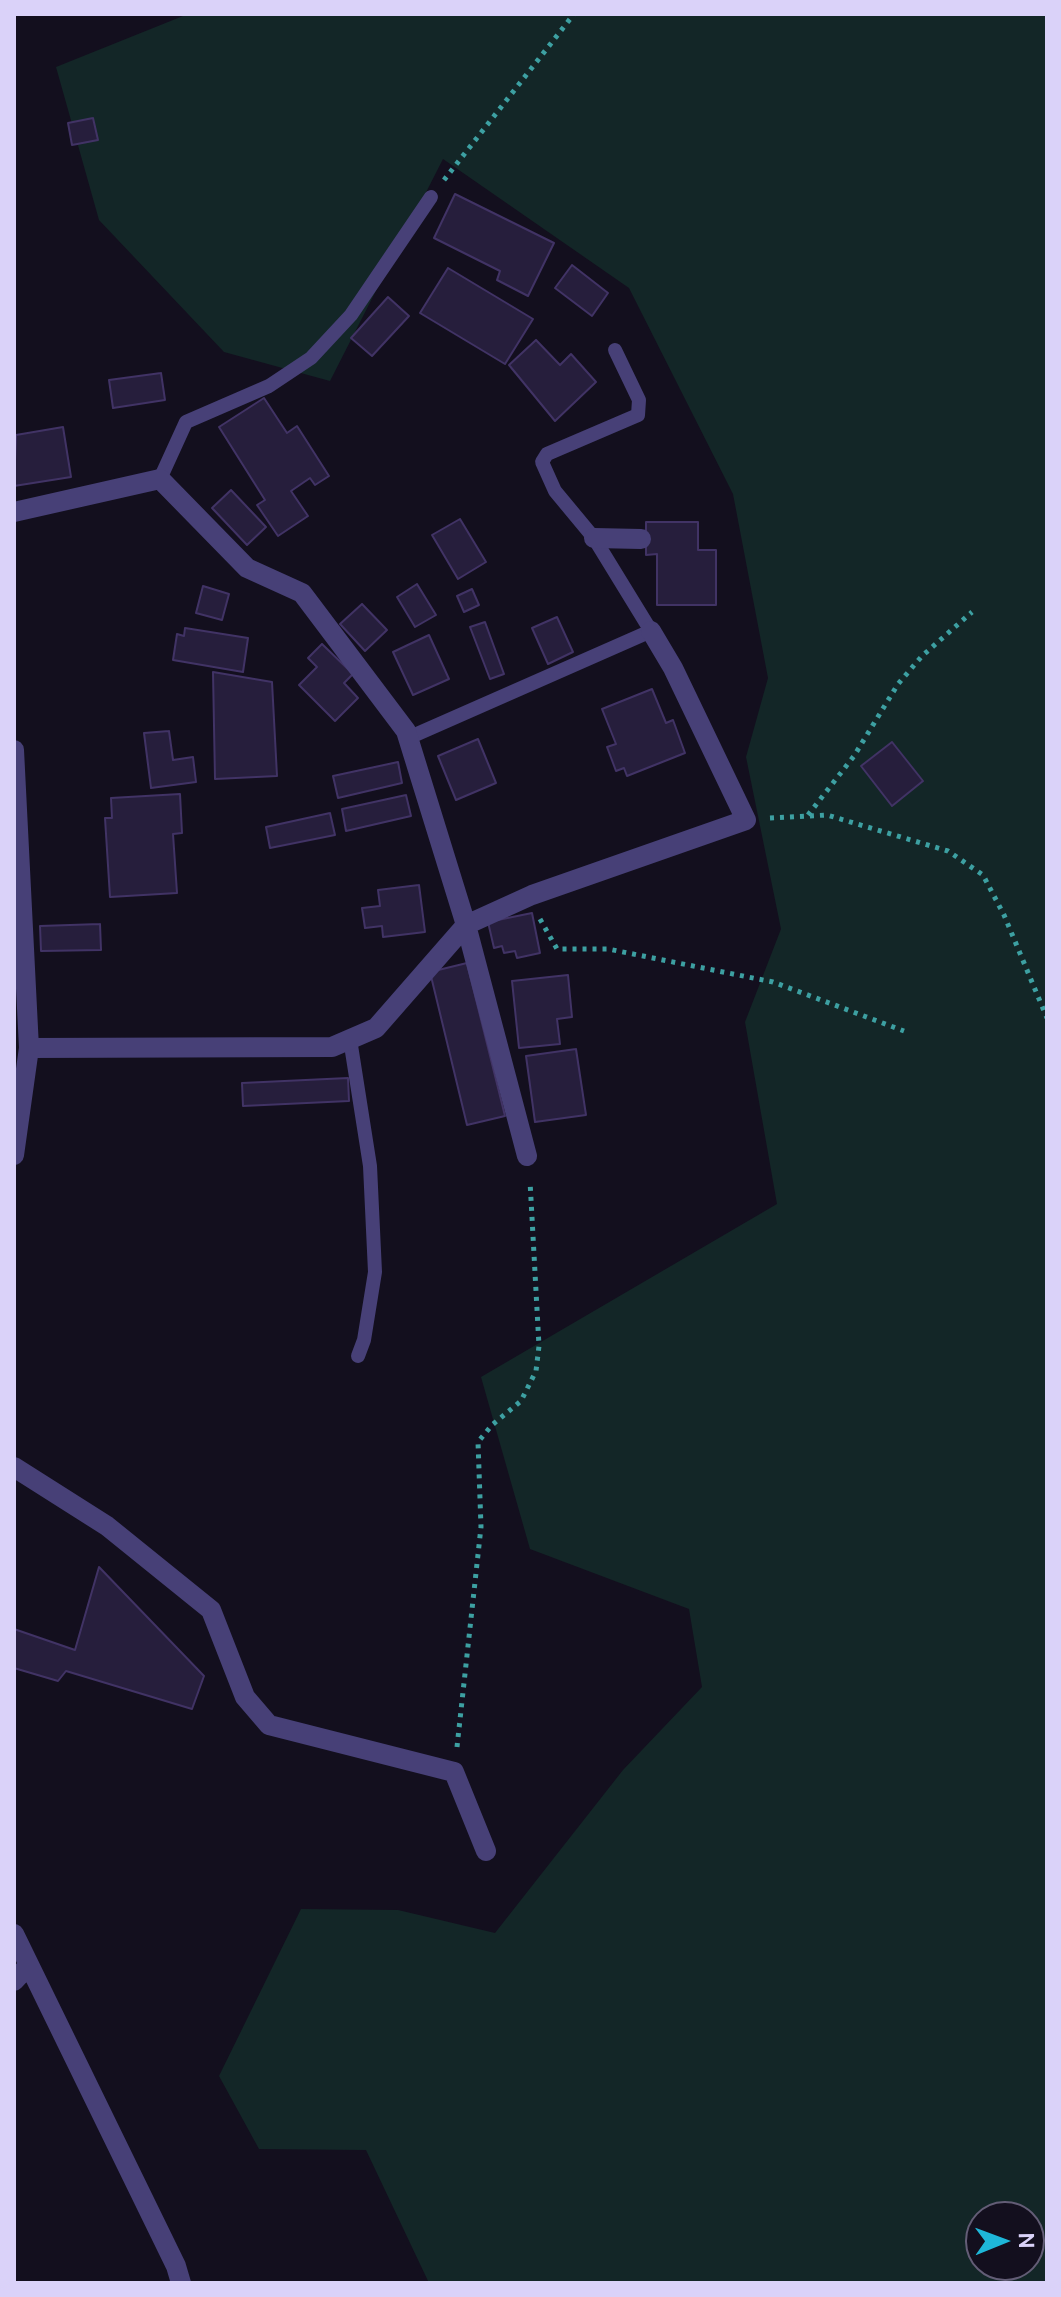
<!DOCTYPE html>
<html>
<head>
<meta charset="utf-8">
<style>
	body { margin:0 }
	#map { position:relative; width:1061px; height:2297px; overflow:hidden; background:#130f1e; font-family:Ubuntu,sans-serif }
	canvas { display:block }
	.frame { position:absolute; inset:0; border:16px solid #dad2f9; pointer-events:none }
	.north { position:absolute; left:965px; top:2201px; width:80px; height:80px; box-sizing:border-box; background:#130f1e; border:2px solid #635d76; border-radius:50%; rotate:89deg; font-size:22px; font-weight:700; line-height:32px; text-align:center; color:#dad2f9 }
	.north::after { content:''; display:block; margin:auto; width:28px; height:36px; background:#1eb7d9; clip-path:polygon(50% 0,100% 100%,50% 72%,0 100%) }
</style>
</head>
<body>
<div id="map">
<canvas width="1061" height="2297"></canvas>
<div class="frame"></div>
<div class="north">N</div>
</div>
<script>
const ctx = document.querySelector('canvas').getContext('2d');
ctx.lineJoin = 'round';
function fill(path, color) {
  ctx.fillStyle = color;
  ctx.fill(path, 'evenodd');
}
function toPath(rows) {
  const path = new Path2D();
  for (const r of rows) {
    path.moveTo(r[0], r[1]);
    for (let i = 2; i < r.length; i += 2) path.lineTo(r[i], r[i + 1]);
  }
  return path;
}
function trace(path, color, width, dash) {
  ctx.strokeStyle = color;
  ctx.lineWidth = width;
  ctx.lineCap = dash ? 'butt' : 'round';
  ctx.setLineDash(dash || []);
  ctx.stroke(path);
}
const green = toPath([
	[188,14,1047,14,1047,2283,429,2283,366,2150,259,2149,219,2076,301,1909,398,1910,495,1933,623,1770,702,1687,689,1609,530,1549,481,1377,777,1204,745,1022,781,929,746,757,768,678,733,494,629,288,443,159,330,381,224,352,99,220,56,67],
	[981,2217,1029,2217,1029,2265,981,2265]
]);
const building = toPath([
	[93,118,98,140,72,145,68,123,93,118],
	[455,194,554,243,528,296,497,280,500,271,434,238,455,194],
	[572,265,608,293,592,316,555,288,572,265],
	[448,268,533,319,505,364,420,313,448,268],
	[388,297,409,316,372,356,351,338,388,297],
	[536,340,560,365,571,354,596,382,555,421,509,365,536,340],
	[161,373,165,400,113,408,109,380,161,373],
	[264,398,287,433,297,426,329,476,315,485,310,478,291,491,308,516,278,536,257,505,265,500,219,427,264,398],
	[63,427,71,477,14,486,16,435,63,427],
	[231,490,266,527,247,545,212,508,231,490],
	[460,519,486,562,458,579,432,535,460,519],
	[646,522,698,522,698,550,716,550,716,605,657,605,657,554,646,555,646,522],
	[417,584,436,615,415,627,397,597,417,584],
	[203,586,229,594,222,620,196,613,203,586],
	[472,589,479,605,464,612,457,596,472,589],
	[362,604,387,630,365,651,340,624,362,604],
	[557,617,573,652,548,664,532,628,557,617],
	[485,622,504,674,490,679,470,627,485,622],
	[185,628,248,638,243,672,173,660,177,634,184,636,185,628],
	[429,635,449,679,413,695,393,652,429,635],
	[322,644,353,674,344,683,358,698,335,721,299,685,317,667,308,658,322,644],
	[213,672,272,682,277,776,215,779,213,672],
	[652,689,666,723,673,720,685,753,627,776,624,768,616,771,607,747,616,744,602,709,652,689],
	[169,731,173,760,193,757,196,782,151,788,144,733,169,731],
	[478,739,496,783,456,800,438,756,478,739],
	[892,742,923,781,892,806,861,766,892,742],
	[398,762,402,783,338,798,333,776,398,762],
	[180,794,182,833,173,834,177,893,110,897,105,818,112,818,111,798,180,794],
	[406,795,411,816,346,831,342,809,406,795],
	[330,813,335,835,270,848,266,827,330,813],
	[419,885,425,932,383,937,382,926,365,928,362,908,380,906,378,890,419,885],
	[532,913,540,953,517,958,515,951,504,953,502,946,494,948,488,922,532,913],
	[100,924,101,950,41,951,40,926,100,924],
	[467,963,505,1116,467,1125,430,972,467,963],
	[568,975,572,1017,557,1019,560,1044,519,1048,512,981,568,975],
	[576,1049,586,1115,535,1122,526,1056,576,1049],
	[348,1078,349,1101,243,1106,242,1083,348,1078],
	[99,1567,204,1676,192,1709,66,1671,58,1681,14,1668,14,1629,75,1650,99,1567]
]);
const path = toPath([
	[444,180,574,14],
	[808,815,854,756,898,684,922,656,972,612],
	[770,818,827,815,948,851,983,875,1004,915,1047,1018],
	[540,919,557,949,608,949,773,982,904,1031],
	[457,1747,481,1527,478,1442,492,1425,521,1401,536,1371,539,1346,530,1181]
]);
const lane = toPath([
	[160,479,186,422,269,386,311,358,351,315,431,197],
	[408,738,651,631,594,538,555,491,542,462,547,454,638,415,639,400,615,350],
	[350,1039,370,1166,375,1272,364,1340,358,1356]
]);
const street = toPath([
	[14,512,160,479,247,568,302,593,406,731,466,925,376,1028,332,1047,29,1048],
	[594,538,641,539],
	[14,750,29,1048,14,1155],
	[527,1156,466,925,532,895,746,820,673,668,651,631],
	[14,1467,107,1526,211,1610,245,1697,269,1725,454,1772,486,1851],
	[14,1934,176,2266,181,2283],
	[14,1981,28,1966]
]);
fill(green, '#132627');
fill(building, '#261e3c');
trace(building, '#413365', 2);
trace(path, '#3da0a2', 5, [4, 6]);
trace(lane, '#474077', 14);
trace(street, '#474077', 20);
</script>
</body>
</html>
